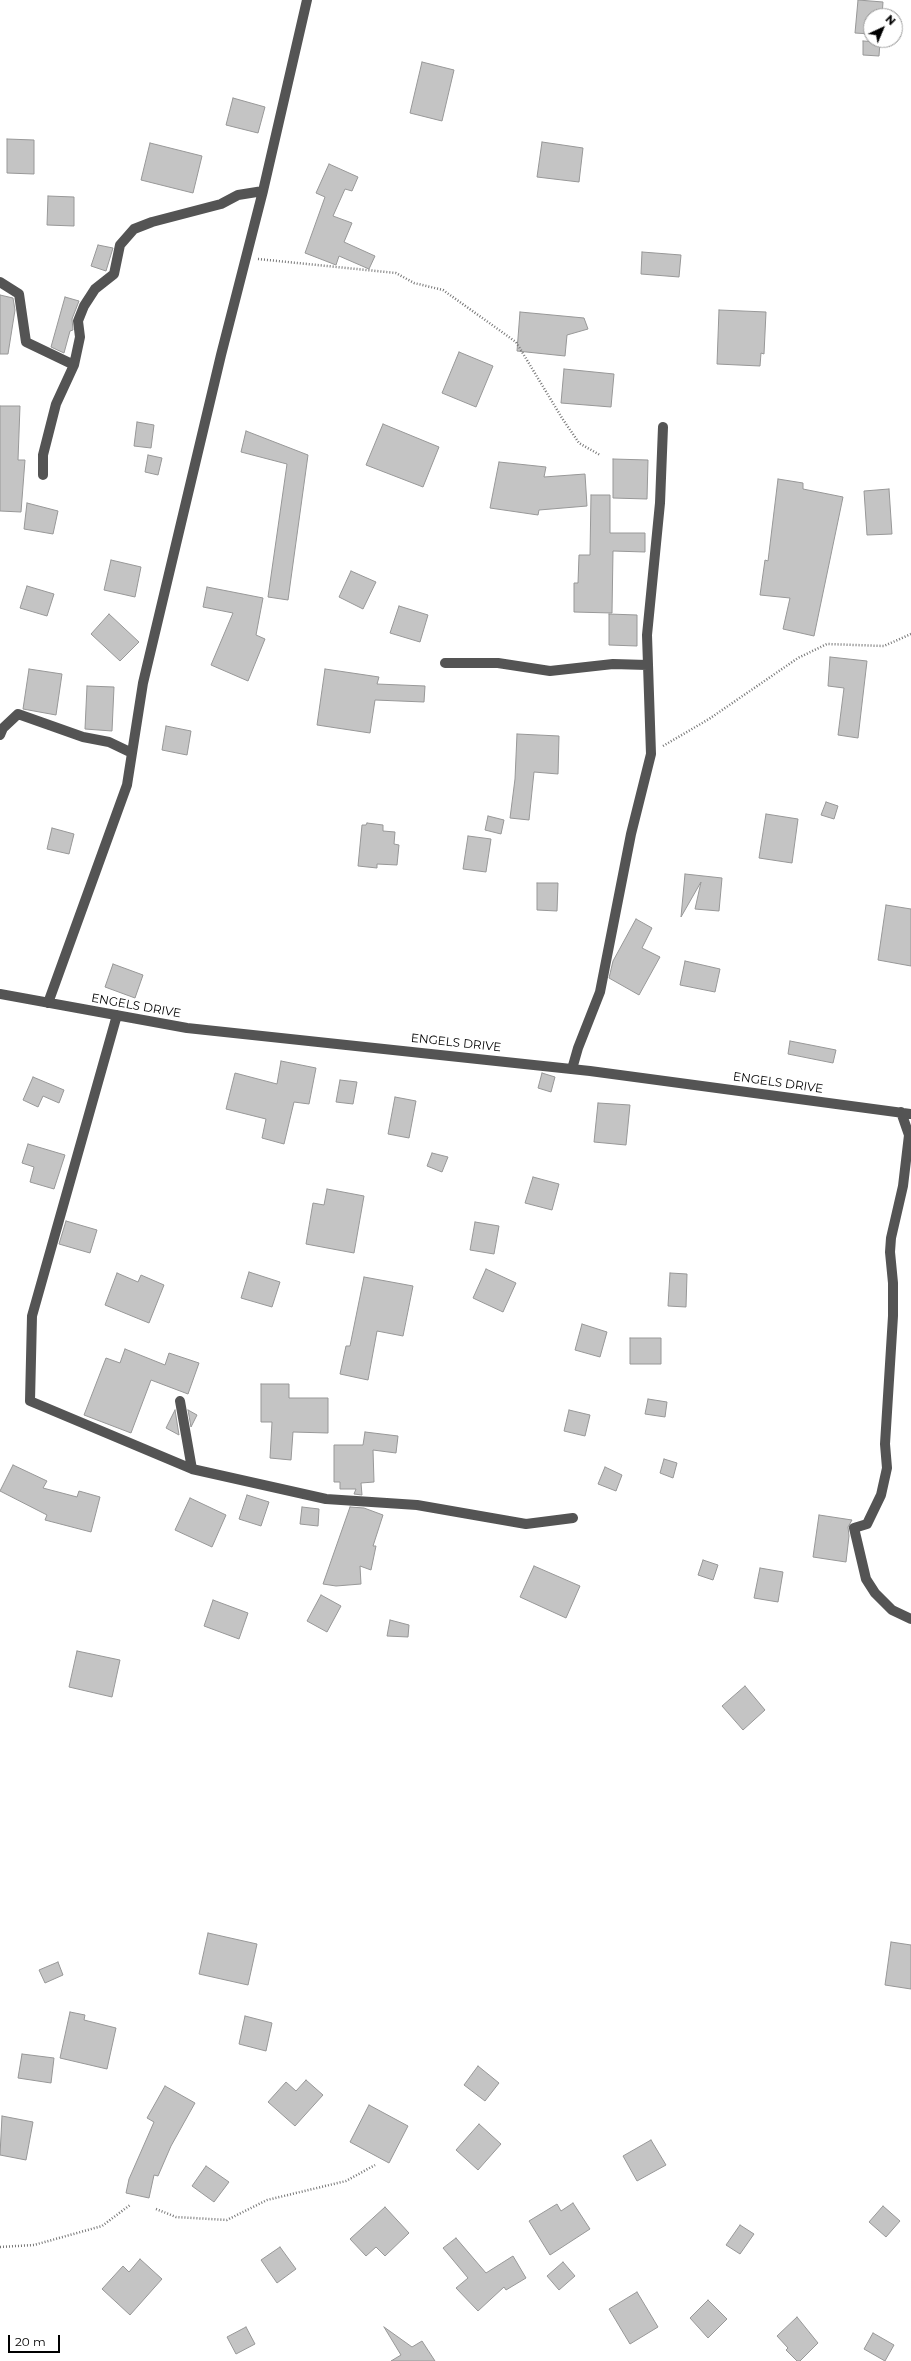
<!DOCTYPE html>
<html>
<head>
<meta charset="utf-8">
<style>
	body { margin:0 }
	#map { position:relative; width:911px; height:2361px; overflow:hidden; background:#fff; font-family:Montserrat,sans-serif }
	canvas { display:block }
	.north { position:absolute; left:863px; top:8px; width:40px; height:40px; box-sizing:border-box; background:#fff; border:1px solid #999; border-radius:50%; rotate:44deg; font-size:11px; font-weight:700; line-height:16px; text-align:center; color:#000 }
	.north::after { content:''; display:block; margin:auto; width:14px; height:18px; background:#000; clip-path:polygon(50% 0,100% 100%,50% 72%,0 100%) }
	.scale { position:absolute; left:8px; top:2335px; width:52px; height:18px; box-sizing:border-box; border:2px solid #000; border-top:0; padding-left:5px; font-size:12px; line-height:14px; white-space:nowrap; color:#000; -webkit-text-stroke:3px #fff; paint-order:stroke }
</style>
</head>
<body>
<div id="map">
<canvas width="911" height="2361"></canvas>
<div class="north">N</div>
<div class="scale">20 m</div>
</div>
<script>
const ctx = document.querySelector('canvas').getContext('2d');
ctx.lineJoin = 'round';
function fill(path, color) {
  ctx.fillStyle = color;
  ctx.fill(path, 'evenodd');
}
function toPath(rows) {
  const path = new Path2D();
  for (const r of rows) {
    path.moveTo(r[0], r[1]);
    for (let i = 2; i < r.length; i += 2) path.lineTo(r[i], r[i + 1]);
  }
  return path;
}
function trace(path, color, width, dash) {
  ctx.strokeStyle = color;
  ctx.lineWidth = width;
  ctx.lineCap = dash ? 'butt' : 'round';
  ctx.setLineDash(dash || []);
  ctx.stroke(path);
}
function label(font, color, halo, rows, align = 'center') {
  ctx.font = font + ' Montserrat,sans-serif';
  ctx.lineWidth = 4;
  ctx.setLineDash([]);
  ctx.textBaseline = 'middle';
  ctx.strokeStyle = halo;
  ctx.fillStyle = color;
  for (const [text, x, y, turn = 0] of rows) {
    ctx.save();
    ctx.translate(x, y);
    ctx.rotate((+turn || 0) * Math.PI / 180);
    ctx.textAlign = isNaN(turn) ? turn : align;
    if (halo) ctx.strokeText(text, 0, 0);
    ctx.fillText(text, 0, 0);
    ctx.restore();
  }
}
const building = toPath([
	[858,0,883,2,882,16,871,16,871,34,855,33,858,0],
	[863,41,880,42,879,56,863,55,863,41],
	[422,62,454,70,442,121,410,113,422,62],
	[233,98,265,107,258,133,226,125,233,98],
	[7,139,34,140,34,174,7,173,7,139],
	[542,142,583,148,579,182,537,177,542,142],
	[150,143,202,156,193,193,141,180,150,143],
	[329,164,358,177,352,191,345,189,333,216,352,223,344,242,375,256,369,269,339,256,336,265,305,253,325,197,316,193,329,164],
	[48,196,74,197,74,226,47,225,48,196],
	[98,245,113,248,106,271,91,266,98,245],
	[642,252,681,255,679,277,641,274,642,252],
	[0,295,13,298,15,310,8,354,0,354,0,295],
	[65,297,79,301,72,319,73,330,70,331,64,353,51,347,65,297],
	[719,310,766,312,764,354,761,353,760,366,717,364,719,310],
	[520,312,584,318,588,329,567,335,565,356,517,351,520,312],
	[459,352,493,366,476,407,442,393,459,352],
	[564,369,614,374,611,407,561,403,564,369],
	[0,406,20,406,18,460,25,460,21,512,0,511,0,406],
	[137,422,154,425,151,448,134,446,137,422],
	[383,424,439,447,423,487,366,465,383,424],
	[246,431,308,455,288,600,268,597,287,464,241,452,246,431],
	[148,455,162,458,158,475,145,472,148,455],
	[613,459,648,460,647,499,613,498,613,459],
	[499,462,546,467,544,477,585,474,587,506,539,510,538,515,490,508,499,462],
	[778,479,803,483,803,489,843,497,814,636,783,629,790,598,760,595,765,560,768,561,778,479],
	[889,489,892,534,867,535,864,491,889,489],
	[591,495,610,495,610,533,645,533,645,552,613,551,612,613,574,612,574,583,578,583,579,555,590,555,591,495],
	[27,503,58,511,53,534,24,529,27,503],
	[111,560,141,567,135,597,104,590,111,560],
	[351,571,376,582,363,609,339,597,351,571],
	[27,586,54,594,47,616,20,608,27,586],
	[207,587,263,598,256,635,265,639,248,681,211,665,233,613,203,607,207,587],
	[399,606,428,615,420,642,390,633,399,606],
	[109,614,139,642,120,661,91,634,109,614],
	[609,614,637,615,637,646,609,645,609,614],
	[830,657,867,661,858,738,838,735,844,688,828,686,830,657],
	[29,669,62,674,56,715,23,709,29,669],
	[325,669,379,677,377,684,425,686,424,702,375,700,370,733,317,725,325,669],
	[87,686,114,687,112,731,85,729,87,686],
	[166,726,191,731,187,755,162,750,166,726],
	[517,734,559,736,558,774,534,772,529,820,510,818,515,779,517,734],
	[826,802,838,806,834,819,821,815,826,802],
	[766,814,798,819,792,863,759,858,766,814],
	[488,816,504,820,501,834,485,830,488,816],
	[367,823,383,825,383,831,395,832,394,844,399,845,397,865,377,864,377,868,358,866,362,825,366,825,367,823],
	[52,828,74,834,69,854,47,849,52,828],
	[468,836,491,839,486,872,463,869,468,836],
	[685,874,722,878,719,911,695,909,701,882,681,917,685,874],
	[537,883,558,883,557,911,537,910,537,883],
	[886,905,911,909,911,966,878,960,886,905],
	[636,919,652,928,642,948,660,957,639,995,609,978,613,961,636,919],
	[685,961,720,969,715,992,680,985,685,961],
	[113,964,143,975,135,998,105,987,113,964],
	[790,1041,836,1050,833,1063,788,1054,790,1041],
	[281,1061,316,1068,309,1104,294,1102,284,1144,262,1138,266,1119,226,1109,235,1073,277,1084,281,1061],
	[542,1073,555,1077,551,1092,538,1088,542,1073],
	[33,1077,64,1090,59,1103,43,1096,38,1107,23,1100,33,1077],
	[340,1080,357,1082,353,1104,336,1102,340,1080],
	[395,1097,416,1101,409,1138,388,1134,395,1097],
	[598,1103,630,1105,626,1145,594,1142,598,1103],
	[28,1144,65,1155,54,1189,30,1182,34,1167,22,1163,28,1144],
	[432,1153,448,1157,442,1172,427,1166,432,1153],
	[533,1177,559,1184,552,1210,525,1203,533,1177],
	[327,1189,364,1196,354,1253,306,1244,313,1203,324,1205,327,1189],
	[66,1221,97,1230,90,1253,59,1244,66,1221],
	[475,1222,499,1226,494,1254,470,1250,475,1222],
	[486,1269,516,1283,503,1312,473,1298,486,1269],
	[249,1272,280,1282,272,1307,241,1298,249,1272],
	[117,1273,138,1282,141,1275,164,1285,149,1323,105,1305,117,1273],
	[670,1273,687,1274,686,1307,668,1306,670,1273],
	[364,1277,413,1286,403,1336,377,1331,368,1380,340,1374,346,1346,350,1346,364,1277],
	[582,1324,607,1332,600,1357,575,1350,582,1324],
	[630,1338,661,1338,661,1364,630,1364,630,1338],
	[125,1349,165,1365,169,1353,199,1363,188,1394,151,1380,131,1433,84,1415,106,1358,120,1363,125,1349],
	[261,1384,289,1384,289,1398,328,1398,328,1433,293,1432,291,1460,270,1458,272,1422,261,1422,261,1384],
	[648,1399,667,1402,665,1417,645,1414,648,1399],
	[175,1410,179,1435,166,1428,175,1410],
	[188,1410,197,1415,191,1427,188,1410],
	[569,1410,590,1415,585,1436,564,1431,569,1410],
	[365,1432,398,1436,396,1453,373,1450,374,1482,361,1483,362,1495,354,1494,356,1489,340,1489,340,1482,334,1482,334,1445,363,1445,365,1432],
	[664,1459,677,1463,673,1478,660,1473,664,1459],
	[13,1465,47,1481,43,1488,77,1497,79,1491,100,1497,91,1532,45,1520,47,1515,0,1491,13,1465],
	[605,1467,622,1475,616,1491,598,1484,605,1467],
	[247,1495,269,1502,261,1526,239,1519,247,1495],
	[190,1498,226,1515,212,1547,175,1530,190,1498],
	[302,1507,319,1509,318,1526,300,1524,302,1507],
	[350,1507,364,1508,383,1515,373,1546,376,1546,371,1570,360,1566,361,1584,336,1586,323,1584,350,1507],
	[819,1515,852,1520,848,1527,849,1536,846,1562,813,1557,819,1515],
	[703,1560,718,1565,713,1580,698,1575,703,1560],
	[534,1566,580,1586,566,1618,520,1597,534,1566],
	[760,1568,783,1572,778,1602,754,1598,760,1568],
	[321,1595,341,1606,327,1632,307,1621,321,1595],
	[213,1600,248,1613,239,1639,204,1626,213,1600],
	[390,1620,409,1625,408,1637,387,1636,390,1620],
	[77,1651,120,1660,112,1697,69,1687,77,1651],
	[745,1686,765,1710,743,1730,722,1706,745,1686],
	[208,1933,257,1944,248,1985,199,1974,208,1933],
	[891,1942,911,1945,911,1989,885,1985,891,1942],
	[58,1962,63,1975,45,1983,39,1970,58,1962],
	[70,2012,85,2015,84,2020,116,2028,107,2069,60,2058,70,2012],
	[245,2016,272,2023,266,2051,239,2044,245,2016],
	[22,2054,54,2058,51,2083,18,2078,22,2054],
	[478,2066,499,2083,485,2101,464,2085,478,2066],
	[306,2080,323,2095,295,2126,268,2102,286,2082,296,2091,306,2080],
	[165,2086,195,2103,171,2146,158,2176,154,2175,149,2198,126,2193,129,2179,154,2122,147,2118,165,2086],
	[369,2105,408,2126,389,2163,350,2142,369,2105],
	[2,2116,33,2122,26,2160,0,2155,2,2116],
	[479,2124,501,2144,478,2170,456,2150,479,2124],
	[651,2140,666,2165,637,2181,623,2156,651,2140],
	[206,2166,229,2182,214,2202,192,2186,206,2166],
	[573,2203,590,2229,550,2255,529,2221,557,2204,561,2211,573,2203],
	[883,2206,900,2221,886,2237,869,2222,883,2206],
	[385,2207,409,2233,385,2256,376,2247,366,2256,350,2239,385,2207],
	[740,2225,754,2234,740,2254,726,2245,740,2225],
	[456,2238,486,2273,513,2256,526,2278,506,2290,504,2287,478,2311,456,2288,468,2278,443,2248,456,2238],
	[280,2247,296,2269,277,2283,261,2260,280,2247],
	[140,2259,162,2279,130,2315,102,2289,123,2266,129,2272,140,2259],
	[563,2262,575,2276,559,2290,547,2276,563,2262],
	[637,2292,658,2327,630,2344,609,2309,637,2292],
	[708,2300,727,2319,708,2338,690,2318,708,2300],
	[797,2317,818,2343,800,2361,797,2361,786,2350,788,2348,777,2336,797,2317],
	[246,2327,255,2344,236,2354,227,2337,246,2327],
	[384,2327,412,2347,422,2341,435,2361,391,2361,401,2355,384,2327],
	[873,2333,894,2345,885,2361,864,2349,873,2333]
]);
const path = toPath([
	[258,259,396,273,414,283,443,290,516,342,562,418,579,443,600,455],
	[663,746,709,719,798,658,827,644,884,646,911,634],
	[156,2209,176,2217,227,2220,267,2200,346,2181,375,2165],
	[0,2247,34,2245,102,2226,130,2205]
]);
const minor = toPath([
	[0,282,19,294,26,342,74,365],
	[43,475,43,455,56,404,74,365,80,337,78,321,84,306,95,289,114,274,120,245,134,229,152,222,221,204,238,195,263,191],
	[445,663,498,663,550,671,613,664,647,665],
	[0,735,3,728,18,714,83,737,109,742,132,753],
	[0,994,187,1028,590,1071,911,1114],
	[48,1003,127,785,143,683,221,355,263,191,307,0],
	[117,1015,32,1316,30,1401,192,1469,326,1499,417,1505,526,1524,573,1518],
	[572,1069,578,1048,600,992,631,834,651,754,647,635,660,503,663,427],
	[901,1112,909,1135,903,1186,891,1238,890,1252,893,1283,893,1316,885,1444,887,1468,881,1495,867,1524,854,1528,866,1579,875,1593,892,1610,911,1619],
	[180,1401,192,1469]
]);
const streetNames = [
	["ENGELS DRIVE",136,1006,10],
	["ENGELS DRIVE",456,1043,6],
	["ENGELS DRIVE",778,1083,8]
];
fill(building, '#c4c4c4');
trace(building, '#989898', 1);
trace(path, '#767676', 2.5, [1, 2]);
trace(minor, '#545454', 10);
label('12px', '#000', '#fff', streetNames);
</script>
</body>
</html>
